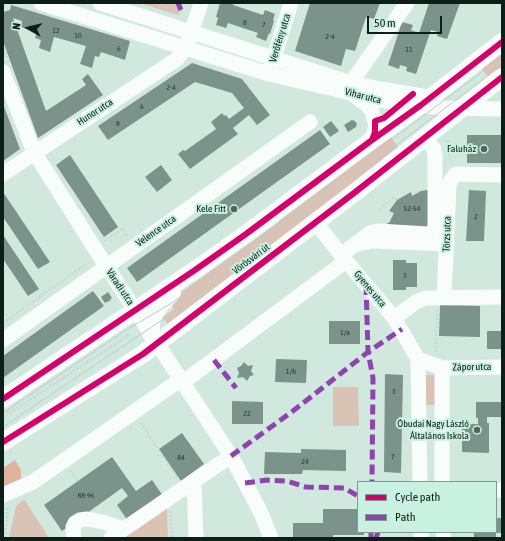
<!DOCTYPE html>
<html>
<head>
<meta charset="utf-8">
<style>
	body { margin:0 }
	#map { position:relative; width:505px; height:541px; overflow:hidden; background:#d1e8df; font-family:"Asap Condensed",sans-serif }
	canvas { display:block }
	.frame { position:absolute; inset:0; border:4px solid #0d1d17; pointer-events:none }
	.legend { position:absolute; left:357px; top:481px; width:140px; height:52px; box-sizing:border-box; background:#c8f1e1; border:1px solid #7d9c90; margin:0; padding:5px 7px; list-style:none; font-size:12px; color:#0d1d17 }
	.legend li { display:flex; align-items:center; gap:8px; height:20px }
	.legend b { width:20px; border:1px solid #7d9c90 }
	.north { position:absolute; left:8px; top:8px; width:40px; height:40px; -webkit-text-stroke:3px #c8f1e1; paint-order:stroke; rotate:278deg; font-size:11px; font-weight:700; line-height:16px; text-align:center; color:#0d1d17 }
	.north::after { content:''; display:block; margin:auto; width:14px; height:18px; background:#0d1d17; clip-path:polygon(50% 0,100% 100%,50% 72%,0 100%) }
	.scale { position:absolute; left:367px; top:16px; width:75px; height:18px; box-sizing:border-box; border:2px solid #0d1d17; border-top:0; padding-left:5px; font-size:12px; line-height:14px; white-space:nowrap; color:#0d1d17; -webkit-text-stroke:3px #c8f1e1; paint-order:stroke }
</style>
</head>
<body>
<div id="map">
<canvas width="505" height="541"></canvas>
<div class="frame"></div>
<ul class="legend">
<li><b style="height:5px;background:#d6006c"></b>Cycle path</li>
<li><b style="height:5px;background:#8e44ad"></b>Path</li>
</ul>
<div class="north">N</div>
<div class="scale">50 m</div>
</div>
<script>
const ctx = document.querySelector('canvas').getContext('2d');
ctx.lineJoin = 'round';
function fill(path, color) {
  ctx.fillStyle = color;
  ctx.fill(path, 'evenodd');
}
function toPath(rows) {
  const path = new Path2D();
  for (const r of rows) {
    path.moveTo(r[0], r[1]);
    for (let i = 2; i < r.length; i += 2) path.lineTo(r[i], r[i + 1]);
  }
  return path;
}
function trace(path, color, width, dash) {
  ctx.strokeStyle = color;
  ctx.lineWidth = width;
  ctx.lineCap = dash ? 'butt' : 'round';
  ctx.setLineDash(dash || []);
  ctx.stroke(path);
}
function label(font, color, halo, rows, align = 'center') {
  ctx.font = font + ' "Asap Condensed",sans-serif';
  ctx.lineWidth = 4;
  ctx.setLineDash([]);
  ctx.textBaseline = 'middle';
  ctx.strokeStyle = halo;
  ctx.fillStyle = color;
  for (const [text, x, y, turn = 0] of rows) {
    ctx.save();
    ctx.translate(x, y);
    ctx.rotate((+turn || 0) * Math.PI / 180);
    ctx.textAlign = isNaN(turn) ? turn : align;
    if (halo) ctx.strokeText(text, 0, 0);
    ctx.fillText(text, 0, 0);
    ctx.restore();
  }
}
const green = toPath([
	[139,3,182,3,178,15],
	[502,52,502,67,489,78,482,69],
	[390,136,399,148,168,324,163,317,174,309,169,301,279,222,278,220],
	[419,375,442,375,442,405,419,405],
	[333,387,358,387,359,426,333,426],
	[24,499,49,538,9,538,16,506],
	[167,508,168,538,120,538]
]);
const forest = toPath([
	[15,460,21,470,21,479,3,487,3,468]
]);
const building = toPath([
	[220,3,234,3,233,5,263,15,265,10,275,14,273,20,274,21,270,34,269,33,266,41,256,37,258,33,228,23,226,28,216,25,218,18,216,17],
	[310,3,380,3,374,19,366,17,355,51,346,49,341,66,295,51],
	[429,3,460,3,447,39,437,36,438,32,431,30,416,74,406,71,407,67,400,65,399,69,388,65,402,22,413,25,411,30,419,33],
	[11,5,130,41,125,60,101,52,99,57,95,56,92,68,80,64,86,46,54,37,50,52,39,48,41,40,35,38,37,32,21,27,22,21,13,18,46,111,86,85,82,79,88,74,103,95,38,138,3,41,3,12,10,10],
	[192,63,242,79,270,115,257,125,249,115,233,128,238,134,190,169,178,154,183,150,185,151,216,129,211,122,222,113,224,116,226,115,229,119,244,108,232,93,195,82,108,140,98,126],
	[3,104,20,149,3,161],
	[352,120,355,121,357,124,356,127,348,132,344,125],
	[331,121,339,131,330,137,323,127],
	[320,130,330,144,137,282,127,268],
	[467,135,502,135,502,163,467,163],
	[70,155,118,227,104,237,56,165],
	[161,165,172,180,157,192,145,177],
	[428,190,432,228,387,228,387,223,389,223,394,213,389,211,397,200,411,192,412,196,421,191],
	[469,190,486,191,484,241,466,241],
	[3,192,50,262,38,269,3,217],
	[3,235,39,289,28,296,3,259],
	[393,260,406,260,406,263,417,263,417,287,406,287,406,290,393,290],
	[93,291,104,306,3,378,3,356],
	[108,292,112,298,110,299,111,300,105,303,101,297],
	[440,305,480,306,480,337,439,336],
	[329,321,360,321,360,344,329,344],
	[487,331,502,331,502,349,487,349],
	[276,359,307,360,306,383,275,382],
	[244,362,248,366,253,365,251,371,254,375,250,376,247,381,243,377,237,378,239,373,237,368,241,366],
	[385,374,403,375,401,473,384,472],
	[232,401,263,402,263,424,232,424],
	[476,402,502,402,502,417,487,417,487,423,489,423,489,453,462,452,462,424,478,424,478,418,476,418],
	[182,433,204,464,181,481,159,449],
	[301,449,346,450,346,471,303,470,302,474,264,474,265,452,301,453],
	[112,457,136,491,152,480,163,496,128,521,117,505,128,496,122,488,62,531,44,505],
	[323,509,358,509,358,532,364,532,364,535,333,535,333,538,293,538,293,523,323,523],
	[496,518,502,518,502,533,496,533,496,538,474,538,474,532,496,532]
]);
const path = toPath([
	[165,12,168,3],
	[179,15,183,3],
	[3,45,9,63],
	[447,150,448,138],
	[448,155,452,163],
	[380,209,394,197,397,200],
	[104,241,122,229,127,236],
	[437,310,436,349,437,354],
	[3,323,89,262],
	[3,417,129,335],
	[141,423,177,478],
	[70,470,77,481],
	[170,511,172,538],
	[5,538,8,506]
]);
const minor = toPath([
	[41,3,269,74,385,101,445,108,502,109],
	[100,3,351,83,381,89,433,98],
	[271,67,291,3],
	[3,72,34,152,99,255,231,456,261,513,271,538],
	[351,83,407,3],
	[355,96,367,105,372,111,376,126,372,140],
	[3,174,177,59,186,48,201,3],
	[316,223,342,256,394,318,418,359,420,482],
	[359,244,371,241,447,244],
	[341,255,370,233,378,231,428,234,431,233,435,228,435,155,434,149,425,137],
	[444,297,449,186,451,180,456,174,502,175],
	[394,318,416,302,425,298,502,297],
	[3,340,310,122],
	[418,359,442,368,502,367],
	[442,368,442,482],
	[182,383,346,261],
	[496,490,502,490],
	[3,495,33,482,180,380],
	[421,532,421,538],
	[443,532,444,538],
	[74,538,73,527,75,523,80,520,87,519,103,522,124,529],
	[111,538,194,481],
	[196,538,194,481,231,456]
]);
const major = toPath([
	[151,334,151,322,155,312,162,303,172,293],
	[3,399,195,270,246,234,372,140,421,105,502,42],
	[3,442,143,354,354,193,502,77]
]);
const tram = toPath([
	[3,413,126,330,172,303,192,288,371,155,478,75,502,55],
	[3,427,174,312,336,191,482,80,502,63]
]);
const quiet = toPath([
	[178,3,181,10],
	[366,285,368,352,373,378,372,482],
	[214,360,236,388],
	[231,456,293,411,368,352,402,329],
	[245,483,267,480,287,481,306,487,344,488,358,496],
	[371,538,371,532],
	[376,538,378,532]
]);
const cycleway = toPath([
	[372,140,375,132,375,121,384,118,413,94],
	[3,399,195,270,246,234,372,140,421,105,502,42],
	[3,442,143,354,354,193,502,77]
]);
const markers = [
	[484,149,4,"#52645d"],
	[234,209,4,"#52645d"],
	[477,430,4,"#52645d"]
];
const numberNames = [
	["8",245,22],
	["7",264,24],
	["12",56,30],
	["10",78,35],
	["2-4",330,36],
	["6",119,48],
	["11",409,49],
	["2-4",171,87],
	["6",142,106],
	["8",118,123],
	["52-54",412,208],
	["2",476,216],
	["3",405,275],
	["1/a",345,332],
	["1/b",291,371],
	["3",394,391],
	["22",247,413],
	["7",393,456],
	["84",181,457],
	["24",305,461],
	["88-96",86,495]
];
const streetNames = [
	["Verőfény utca",280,38,-73],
	["Vihar utca",363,96,14],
	["Hunor utca",95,112,-33],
	["Velence utca",156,231,-35],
	["Törzs utca",447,234,-88],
	["Vörösvári út",251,259,-37],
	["Váradi utca",120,287,56],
	["Gyenes utca",370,289,50],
	["Zápor utca",472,367,-1]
];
const poiNames = [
	["Faluház",476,149],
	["Kele Fitt",226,209],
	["Óbudai Nagy László",469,424],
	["Általános Iskola",469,436]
];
fill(green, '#dac2b4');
fill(forest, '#dfb3a0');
fill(building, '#7c938b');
trace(path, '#ccd3d0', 2, [2, 2]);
trace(minor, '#f8fcfa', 15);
trace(major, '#f8fcfa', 18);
trace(tram, '#c4cac8', 1);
trace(quiet, '#8e44ad', 5, [10, 5]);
trace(cycleway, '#d6006c', 6);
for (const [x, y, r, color] of markers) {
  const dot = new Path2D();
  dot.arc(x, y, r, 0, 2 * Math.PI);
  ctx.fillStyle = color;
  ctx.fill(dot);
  trace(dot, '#c8f1e1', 1.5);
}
label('8px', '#293a34', null, numberNames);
label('10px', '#0d1d17', '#c8f1e1', streetNames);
label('10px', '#0d1d17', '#c8f1e1', poiNames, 'right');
</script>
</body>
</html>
